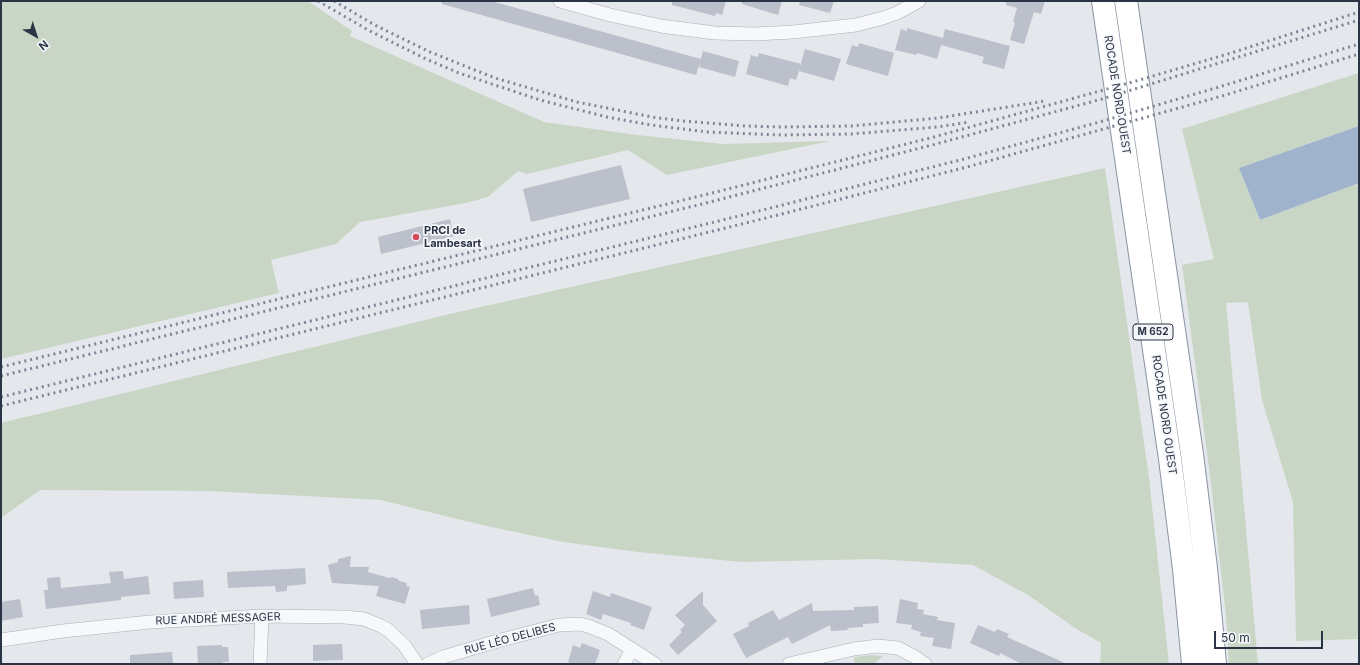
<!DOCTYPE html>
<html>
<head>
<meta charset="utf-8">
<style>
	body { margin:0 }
	#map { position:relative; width:1360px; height:665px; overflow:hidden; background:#e4e7ec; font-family:Inter,sans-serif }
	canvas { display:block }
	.frame { position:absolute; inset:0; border:2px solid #2b3445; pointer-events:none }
	.north { position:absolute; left:16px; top:16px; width:40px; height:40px; -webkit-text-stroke:3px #f4f6f9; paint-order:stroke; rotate:141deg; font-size:11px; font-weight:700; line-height:16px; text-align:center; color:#2b3445 }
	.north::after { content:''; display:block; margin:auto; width:14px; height:18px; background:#2b3445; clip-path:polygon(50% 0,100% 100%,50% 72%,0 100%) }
	.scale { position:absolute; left:1214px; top:631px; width:109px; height:18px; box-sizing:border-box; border:2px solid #2b3445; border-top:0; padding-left:5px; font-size:12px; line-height:14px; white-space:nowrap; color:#2b3445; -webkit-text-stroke:3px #f4f6f9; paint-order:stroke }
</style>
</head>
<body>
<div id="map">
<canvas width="1360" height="665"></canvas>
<div class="frame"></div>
<div class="north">N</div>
<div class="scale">50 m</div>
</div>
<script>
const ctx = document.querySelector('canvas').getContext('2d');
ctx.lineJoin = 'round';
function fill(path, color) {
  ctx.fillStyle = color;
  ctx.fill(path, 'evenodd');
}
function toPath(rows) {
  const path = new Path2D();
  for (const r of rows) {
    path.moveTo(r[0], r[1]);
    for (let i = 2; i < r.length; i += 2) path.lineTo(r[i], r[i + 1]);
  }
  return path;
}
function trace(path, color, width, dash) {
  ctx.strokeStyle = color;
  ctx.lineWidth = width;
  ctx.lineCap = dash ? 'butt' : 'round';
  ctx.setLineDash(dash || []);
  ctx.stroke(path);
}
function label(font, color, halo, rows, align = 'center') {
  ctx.font = font + ' Inter,sans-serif';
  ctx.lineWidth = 3.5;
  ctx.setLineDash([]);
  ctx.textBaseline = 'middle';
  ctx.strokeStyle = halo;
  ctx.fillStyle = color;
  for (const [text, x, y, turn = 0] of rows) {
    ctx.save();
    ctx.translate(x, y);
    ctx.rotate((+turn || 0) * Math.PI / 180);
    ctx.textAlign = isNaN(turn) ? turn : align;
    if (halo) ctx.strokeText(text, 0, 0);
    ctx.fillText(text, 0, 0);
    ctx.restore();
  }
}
const green = toPath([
	[1,1,308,1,352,31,350,36,544,122,637,135,723,144,830,141,667,175,628,150,527,174,518,171,488,197,466,203,360,222,336,244,271,260,279,293,1,359],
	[1359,73,1359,126,1239,168,1260,220,1359,183,1359,639,1296,641,1293,502,1262,400,1248,302,1226,303,1258,664,1229,664,1226,616,1210,475,1182,265,1214,259,1182,129],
	[1105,168,1149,478,1169,664,1100,664,1101,643,1075,628,1028,595,973,565,874,559,742,562,638,552,563,542,482,525,381,500,209,491,40,490,1,518,1,423,454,313],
	[871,655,883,656,874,664,855,664,854,657]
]);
const water = toPath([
	[1359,126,1359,183,1260,220,1239,168]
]);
const building = toPath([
	[442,1,491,1,701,59,696,75,442,4],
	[672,1,726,1,722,15,716,13,715,16,672,5],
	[742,1,782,1,778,15,742,4],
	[800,1,834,1,830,13,799,5],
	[1006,1,1045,1,1041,14,1034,12,1024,44,1010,40,1015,23,1013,22,1017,8,1006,5],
	[907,28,943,38,945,29,1010,46,1004,69,982,63,984,57,941,45,937,59,917,53,916,55,895,50,901,29,907,31],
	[859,43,894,53,888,76,846,64,852,45,858,47],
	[805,49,841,59,834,81,799,71,796,80,790,78,788,86,746,74,751,55,758,57,759,53,801,64,799,70],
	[703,51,739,61,735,77,699,67],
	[621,165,630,199,531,222,523,189],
	[450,219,454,236,381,254,378,237],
	[351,556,350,567,369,567,368,572,389,578,392,577,398,579,399,581,407,583,406,586,410,587,405,604,376,596,379,586,332,583,328,565,338,562,338,559],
	[305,568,306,584,287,586,287,591,276,592,275,586,228,588,227,572],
	[123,571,124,579,148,576,150,594,121,597,121,600,46,609,44,590,48,590,47,578,60,577,61,588,111,583,109,572],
	[203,580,204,597,174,599,173,582],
	[533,588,535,596,538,595,540,605,491,617,487,599],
	[593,591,610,597,611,593,652,607,644,630,630,625,631,623,603,614,601,620,586,614],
	[703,591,703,605,717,621,678,655,669,645,682,632,680,630,685,625,675,615],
	[20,599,23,617,1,621,1,602],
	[900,599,918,603,917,609,924,610,923,614,938,617,937,620,955,623,951,649,932,646,934,638,920,636,921,632,911,629,912,625,896,623],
	[812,603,813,611,854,610,854,607,878,606,879,623,863,624,863,627,847,628,848,630,831,631,830,625,792,644,788,637,746,658,733,634,749,626,748,623,773,610,779,620],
	[469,605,470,624,422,629,420,610],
	[978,625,995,632,997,629,1009,634,1007,637,1067,664,1022,664,1000,653,999,656,970,643],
	[582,643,600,650,595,664,574,664,568,662,573,645,580,648],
	[342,644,343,660,313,661,313,645],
	[222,645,222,647,228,647,229,662,223,662,223,664,198,664,197,646],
	[172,652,173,664,130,664,130,655]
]);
const street = toPath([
	[560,1,610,15,661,26,715,33,755,34,793,32,856,25,883,18,897,13,919,1],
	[1,640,63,631,150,622,262,616,345,617,364,619,381,626,388,630,404,645,417,664],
	[260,664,262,616],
	[428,664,443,657,501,640,559,625,580,624,588,626,608,634,655,664],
	[624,664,632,649],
	[789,664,854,649,878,646,898,648,915,657,925,664]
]);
const highway = toPath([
	[1103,1,1170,459,1184,569,1193,664],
	[1126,1,1192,454,1206,568,1215,664]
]);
const rail = toPath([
	[318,1,370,31,426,59,459,73,540,100,607,117,651,125,708,132,782,135,851,134,937,127,970,122],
	[334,1,373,24,399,37,430,52,495,78,577,102,652,117,683,121,746,126,782,127,851,126,938,118,1045,101],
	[1,367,704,195,934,137,1136,81,1231,53,1359,12],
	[1,376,706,203,936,144,1102,99,1359,20],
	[1,397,747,214,964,159,1103,121,1219,87,1359,44],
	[1,406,750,222,967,167,1222,96,1359,54]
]);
const markers = [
	[416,237,4,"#d1495b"]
];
const shields = [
	[1153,332,40]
];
const shieldNames = [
	["M 652",1153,332]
];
const streetNames = [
	["ROCADE NORD OUEST",1117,95,81],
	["ROCADE NORD OUEST",1164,415,82],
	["RUE ANDRÉ MESSAGER",218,619,-2],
	["RUE LÉO DELIBES",510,639,-15]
];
const poiNames = [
	["PRCI de",424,231],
	["Lambesart",424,244]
];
fill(green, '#c9d6c5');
fill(water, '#9fb4cc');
fill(building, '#bbc0ca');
trace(street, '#a9aeb7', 14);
trace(highway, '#8b94a3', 24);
trace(street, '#f7f8fa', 13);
trace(highway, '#fff', 22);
trace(rail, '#7d8696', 3, [2, 4]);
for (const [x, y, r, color] of markers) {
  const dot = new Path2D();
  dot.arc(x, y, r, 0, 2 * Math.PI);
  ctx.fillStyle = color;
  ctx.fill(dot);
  trace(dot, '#f4f6f9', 1.5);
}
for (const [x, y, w] of shields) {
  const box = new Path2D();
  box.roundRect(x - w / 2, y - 8, w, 16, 3);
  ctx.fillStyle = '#f4f6f9';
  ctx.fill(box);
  trace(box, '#2b3445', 1);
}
label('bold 10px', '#2b3445', null, shieldNames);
label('11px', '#2b3445', '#f4f6f9', streetNames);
label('bold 11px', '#2b3445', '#f4f6f9', poiNames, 'left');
</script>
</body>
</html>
